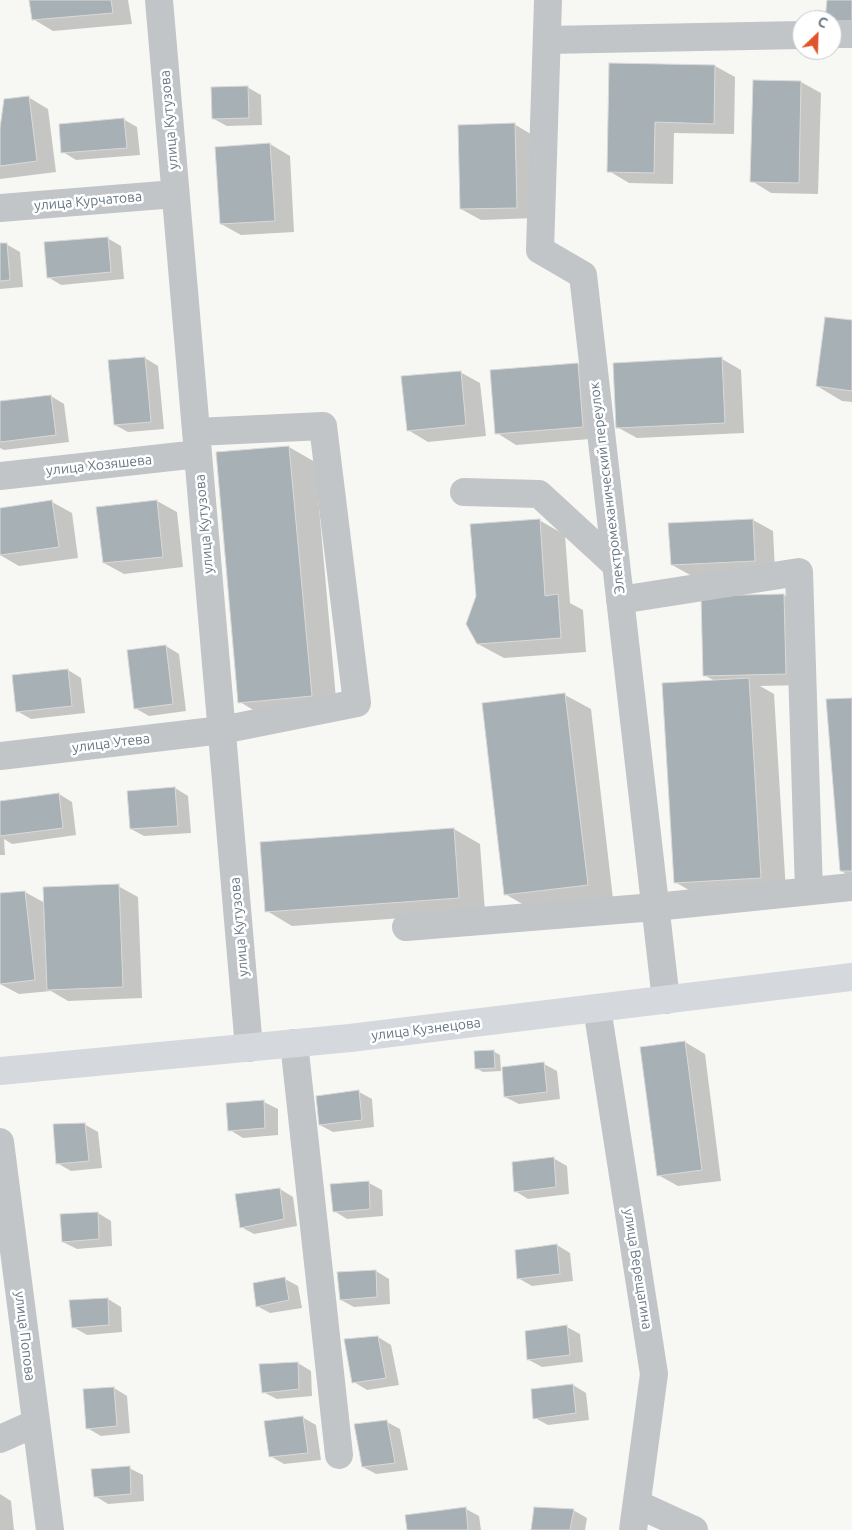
<!DOCTYPE html>
<html>
<head>
<meta charset="utf-8">
<style>
	body { margin:0 }
	#map { position:relative; width:852px; height:1530px; overflow:hidden; background:#f7f7f4; font-family:Ubuntu,sans-serif }
	canvas { display:block }
	.north { position:absolute; left:792px; top:10px; width:50px; height:50px; box-sizing:border-box; background:#fff; border:1px solid #c2c9ce; border-radius:50%; rotate:24deg; font-size:14px; font-weight:700; line-height:20px; text-align:center; color:#677785 }
	.north::after { content:''; display:block; margin:auto; width:18px; height:22px; background:#e0542b; clip-path:polygon(50% 0,100% 100%,50% 72%,0 100%) }
</style>
</head>
<body>
<div id="map">
<canvas width="852" height="1530"></canvas>
<div class="north">С</div>
</div>
<script>
const ctx = document.querySelector('canvas').getContext('2d');
ctx.lineJoin = 'round';
function fill(path, color) {
  ctx.fillStyle = color;
  ctx.fill(path, 'evenodd');
}
function toPath(rows) {
  const path = new Path2D();
  for (const r of rows) {
    path.moveTo(r[0], r[1]);
    for (let i = 2; i < r.length; i += 2) path.lineTo(r[i], r[i + 1]);
  }
  return path;
}
function trace(path, color, width, dash) {
  ctx.strokeStyle = color;
  ctx.lineWidth = width;
  ctx.lineCap = dash ? 'butt' : 'round';
  ctx.setLineDash(dash || []);
  ctx.stroke(path);
}
function label(font, color, halo, rows, align = 'center') {
  ctx.font = font + ' Ubuntu,sans-serif';
  ctx.lineWidth = 5;
  ctx.setLineDash([]);
  ctx.textBaseline = 'middle';
  ctx.strokeStyle = halo;
  ctx.fillStyle = color;
  for (const [text, x, y, turn = 0] of rows) {
    ctx.save();
    ctx.translate(x, y);
    ctx.rotate((+turn || 0) * Math.PI / 180);
    ctx.textAlign = isNaN(turn) ? turn : align;
    if (halo) ctx.strokeText(text, 0, 0);
    ctx.fillText(text, 0, 0);
    ctx.restore();
  }
}
const shadow = toPath([
	[30,0,128,0,132,24,53,31,33,19],
	[611,64,715,66,735,77,734,134,674,133,673,184,629,183,609,171],
	[801,82,821,93,818,194,771,193,752,181],
	[247,87,261,95,262,125,227,126,214,119],
	[28,97,48,109,56,172,0,179,0,130],
	[123,119,137,127,140,155,76,160,63,152],
	[514,124,534,136,536,218,481,220,461,209],
	[270,144,290,156,294,232,241,235,221,224],
	[107,238,121,246,124,279,61,285,48,277],
	[6,244,20,252,23,287,0,289,0,245],
	[852,321,852,402,842,401,817,386],
	[145,358,158,366,164,429,128,432,115,425],
	[722,359,741,370,744,433,637,438,617,427],
	[578,364,597,376,602,438,516,445,497,433],
	[460,372,480,383,486,436,428,442,408,430],
	[51,396,64,404,69,442,4,450,0,448,0,402],
	[289,447,315,462,337,710,265,717,240,702,217,453],
	[157,501,177,512,183,567,124,574,104,563],
	[52,502,72,513,78,558,19,566,0,555,0,509],
	[539,520,565,535,570,603,583,610,586,652,504,658,478,644],
	[753,520,773,531,775,571,692,576,672,565],
	[784,595,804,607,805,685,760,686,774,694,786,892,701,897,675,882,715,681,704,675],
	[166,646,179,654,186,711,149,716,135,708],
	[68,670,81,678,85,713,31,719,17,711],
	[565,695,591,709,613,899,531,909,505,894,483,704],
	[852,699,852,877,841,871],
	[175,788,188,796,191,833,144,836,131,829],
	[59,794,72,802,76,835,12,844,4,839,5,855,0,855,0,802],
	[454,829,480,844,485,912,292,926,267,911,262,843],
	[118,886,138,897,142,998,68,1001,51,991,19,994,0,984,0,895,25,892,45,903],
	[685,1042,705,1054,721,1181,678,1186,658,1175],
	[493,1051,500,1055,501,1071,483,1072,476,1068],
	[544,1064,557,1071,560,1099,519,1104,505,1097],
	[359,1092,372,1099,374,1127,333,1132,320,1125],
	[264,1102,278,1109,278,1135,243,1138,230,1130,227,1104],
	[84,1124,98,1132,102,1168,71,1171,57,1163],
	[553,1158,567,1166,569,1194,528,1199,515,1191],
	[369,1183,382,1190,383,1216,347,1219,334,1211],
	[280,1189,293,1197,297,1226,254,1234,241,1227],
	[98,1213,111,1221,112,1246,77,1249,63,1242],
	[557,1245,570,1253,573,1281,532,1286,518,1278],
	[376,1271,389,1279,390,1304,354,1307,341,1300],
	[285,1279,298,1286,302,1308,270,1313,257,1306],
	[108,1299,121,1307,122,1332,87,1335,73,1327],
	[567,1327,580,1334,583,1362,542,1367,529,1360],
	[378,1337,391,1345,399,1385,367,1390,354,1382],
	[298,1363,311,1371,312,1396,277,1399,263,1392],
	[573,1385,586,1393,589,1420,548,1425,535,1418,532,1391],
	[114,1388,127,1396,130,1433,101,1436,87,1428],
	[302,1417,316,1425,321,1460,284,1464,270,1456],
	[387,1422,400,1429,408,1470,376,1474,363,1467],
	[129,1468,143,1475,144,1501,108,1504,95,1496],
	[0,1494,11,1501,14,1530,0,1530],
	[466,1509,479,1516,481,1530,409,1530],
	[573,1510,587,1518,585,1530,533,1530]
]);
const building = toPath([
	[29,0,111,0,113,13,32,20,29,0],
	[827,0,852,0,852,27,832,25,832,20,825,20,827,0],
	[609,63,715,65,714,124,655,122,654,173,607,172,609,63],
	[753,80,801,81,799,183,750,182,753,80],
	[248,86,249,118,212,119,211,87,248,86],
	[29,96,37,161,0,166,0,128,4,99,29,96],
	[124,118,127,148,61,153,59,124,124,118],
	[515,123,517,208,460,209,458,125,515,123],
	[270,143,275,221,220,224,215,147,270,143],
	[108,237,111,272,47,278,44,242,108,237],
	[0,243,7,243,10,280,0,281,0,243],
	[825,317,852,320,852,391,816,386,825,317],
	[145,357,151,422,114,425,108,360,145,357],
	[722,357,725,423,616,428,613,363,722,357],
	[578,363,583,427,495,434,490,370,578,363],
	[461,371,466,425,407,431,401,376,461,371],
	[51,395,56,435,0,442,0,401,51,395],
	[289,446,312,696,238,703,216,452,289,446],
	[52,500,59,547,0,555,0,508,52,500],
	[157,500,163,557,103,563,96,507,157,500],
	[540,519,545,596,558,594,561,638,477,644,466,624,476,596,470,524,540,519],
	[753,519,755,561,671,565,668,523,753,519],
	[784,594,786,674,703,676,701,596,784,594],
	[166,645,173,704,134,709,127,650,166,645],
	[68,669,72,706,16,712,12,675,68,669],
	[749,678,761,878,674,883,662,683,749,678],
	[565,693,588,885,504,895,482,703,565,693],
	[852,698,852,871,840,871,826,699,852,698],
	[175,787,178,826,130,829,127,791,175,787],
	[59,793,63,828,0,836,0,801,59,793],
	[454,828,459,898,265,912,260,842,454,828],
	[119,884,123,987,47,990,43,887,119,884],
	[25,891,35,980,0,984,0,893,25,891],
	[685,1041,702,1170,657,1176,640,1047,685,1041],
	[494,1050,495,1068,475,1069,474,1051,494,1050],
	[544,1062,547,1092,504,1097,502,1067,544,1062],
	[359,1090,362,1120,319,1125,316,1096,359,1090],
	[264,1100,265,1128,228,1131,226,1103,264,1100],
	[85,1123,89,1161,56,1164,53,1124,85,1123],
	[554,1157,556,1187,514,1192,512,1162,554,1157],
	[369,1181,370,1209,333,1212,330,1184,369,1181],
	[280,1188,284,1219,240,1228,235,1194,280,1188],
	[98,1212,99,1239,62,1242,60,1214,98,1212],
	[557,1244,560,1274,517,1279,515,1250,557,1244],
	[376,1270,377,1297,340,1300,337,1272,376,1270],
	[285,1277,289,1300,256,1307,253,1283,285,1277],
	[108,1298,109,1325,72,1328,69,1300,108,1298],
	[567,1325,570,1355,527,1360,525,1331,567,1325],
	[378,1336,386,1378,352,1383,344,1339,378,1336],
	[298,1362,299,1389,262,1393,259,1364,298,1362],
	[573,1384,576,1413,533,1419,531,1389,573,1384],
	[114,1387,117,1426,86,1429,83,1389,114,1387],
	[303,1416,308,1453,269,1457,264,1421,303,1416],
	[387,1420,395,1463,362,1467,354,1424,387,1420],
	[130,1466,131,1494,94,1497,91,1469,130,1466],
	[466,1507,468,1530,407,1530,405,1515,466,1507],
	[534,1507,574,1509,570,1530,531,1530,534,1507]
]);
const minor = toPath([
	[159,0,249,1048],
	[548,0,540,250,583,275,666,1000],
	[832,34,852,34],
	[547,40,802,35],
	[0,208,175,194],
	[0,476,198,454],
	[464,492,539,494,616,565],
	[620,600,799,572,809,891],
	[0,756,222,730,357,703,323,426,196,432],
	[406,927,655,907,852,887],
	[597,1008,654,1374,633,1530],
	[294,1043,339,1455],
	[0,1142,50,1530],
	[0,1439,36,1423],
	[637,1504,694,1530]
]);
const major = toPath([
	[0,1071,350,1038,852,977]
]);
const streetNames = [
	["улица Кутузова",169,120,-95],
	["улица Курчатова",88,201,-5],
	["улица Хозяшева",99,465,-6],
	["Электромеханический переулок",607,488,-97],
	["улица Кутузова",204,524,-95],
	["улица Утева",111,743,-7],
	["улица Кутузова",239,927,-95],
	["улица Кузнецова",426,1029,-7],
	["улица Верещагина",638,1269,81],
	["улица Попова",25,1336,83]
];
fill(shadow, '#0003');
fill(building, '#a7b0b5');
trace(building, '#d9d9d7', 1);
trace(minor, '#c1c5c8', 28);
trace(major, '#d5d9dd', 28);
label('14px', '#677785', '#fff', streetNames);
</script>
</body>
</html>
